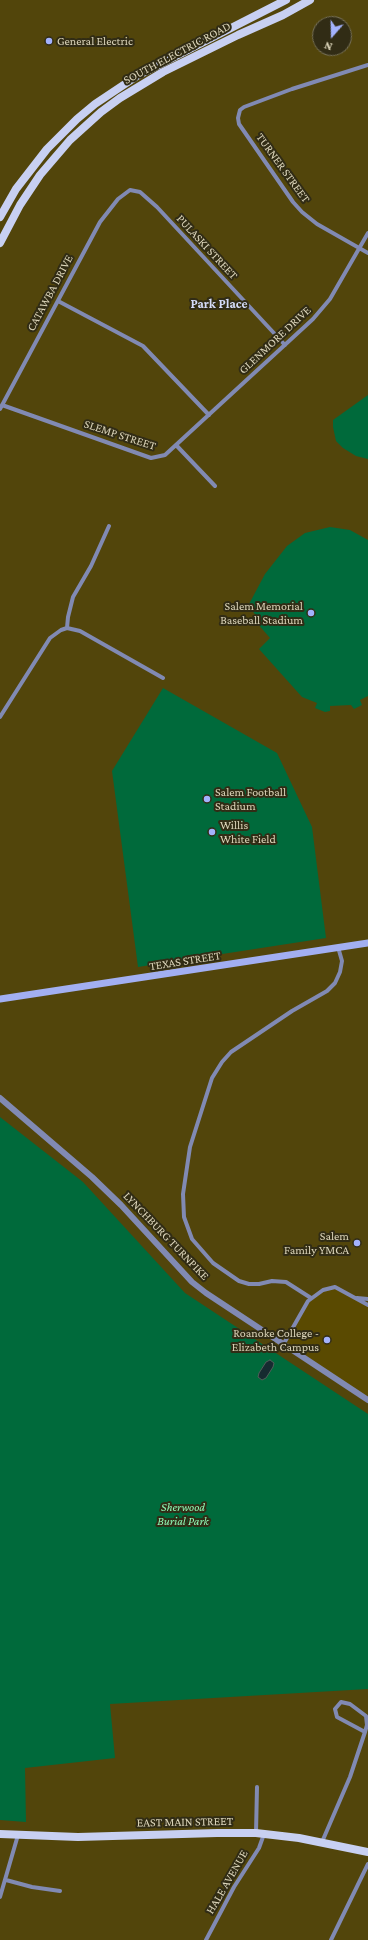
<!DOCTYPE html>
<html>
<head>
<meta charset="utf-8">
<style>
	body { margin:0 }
	#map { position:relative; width:368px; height:1940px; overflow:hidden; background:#52450b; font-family:"Crimson Pro",serif }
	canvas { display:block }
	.north { position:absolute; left:312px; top:16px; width:40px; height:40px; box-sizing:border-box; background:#312c15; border:1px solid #756f57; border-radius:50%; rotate:200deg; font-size:11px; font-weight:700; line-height:16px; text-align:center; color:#dbd4b9 }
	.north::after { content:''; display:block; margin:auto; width:14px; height:18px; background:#a3b2fd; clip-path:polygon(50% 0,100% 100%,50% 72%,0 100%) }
</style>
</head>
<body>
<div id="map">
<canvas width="368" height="1940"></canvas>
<div class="north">N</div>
</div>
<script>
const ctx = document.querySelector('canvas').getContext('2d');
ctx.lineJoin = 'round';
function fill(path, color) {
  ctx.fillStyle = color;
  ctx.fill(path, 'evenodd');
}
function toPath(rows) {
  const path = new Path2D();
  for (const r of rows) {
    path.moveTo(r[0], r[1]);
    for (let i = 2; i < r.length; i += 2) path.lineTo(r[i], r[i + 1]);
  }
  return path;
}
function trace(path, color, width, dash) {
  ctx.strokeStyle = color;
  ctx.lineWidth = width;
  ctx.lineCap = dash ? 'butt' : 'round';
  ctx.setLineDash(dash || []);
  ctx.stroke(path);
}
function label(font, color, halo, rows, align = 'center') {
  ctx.font = font + ' "Crimson Pro",serif';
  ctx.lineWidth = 4;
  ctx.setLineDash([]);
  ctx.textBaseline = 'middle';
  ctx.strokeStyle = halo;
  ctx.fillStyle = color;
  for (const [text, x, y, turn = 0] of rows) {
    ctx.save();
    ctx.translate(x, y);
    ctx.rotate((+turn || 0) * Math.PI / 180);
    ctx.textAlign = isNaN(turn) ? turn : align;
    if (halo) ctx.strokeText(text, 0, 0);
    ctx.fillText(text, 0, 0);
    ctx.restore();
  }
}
const built = toPath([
	[335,1287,368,1305,368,1400,283,1345,304,1308,315,1294]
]);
const green = toPath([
	[368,395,368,459,356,456,343,448,336,441,333,427,333,420],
	[330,527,350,530,368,540,368,696,360,700,362,705,354,709,351,705,330,706,330,711,325,712,315,708,317,703,302,697,259,649,270,638,257,623,260,620,248,606,265,574,287,546,305,533],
	[163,688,277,753,312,827,326,938,138,967,112,771],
	[0,1117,83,1182,185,1293,368,1414,368,1689,110,1704,115,1758,25,1768,26,1822,0,1820]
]);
const water = toPath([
	[270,1360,274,1363,273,1367,266,1378,262,1380,258,1377,259,1373,266,1362,270,1360]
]);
const minor = toPath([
	[368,65,292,89,244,107,240,110,238,118,239,124,293,202,302,212,317,224,368,253],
	[58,301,143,346,209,415],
	[2,405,151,458,165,455,313,319,330,299,368,233],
	[0,409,100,222,118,199,130,190,140,192,157,207,285,345],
	[176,445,215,486],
	[67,628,68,617,73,597,91,566,109,526],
	[0,717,50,638,61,630,67,628,80,631,163,678],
	[311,1298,286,1282,272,1281,259,1284,249,1284,239,1281,213,1263,192,1239,184,1217,183,1194,190,1147,212,1078,222,1062,231,1052,292,1011,327,991,335,983,340,972,342,961,338,947],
	[357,1298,368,1299],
	[283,1345,308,1301,323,1290,335,1287,368,1305],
	[341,1702,350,1704,366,1716,367,1725,365,1732,337,1717,335,1709,341,1702],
	[256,1833,257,1787],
	[322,1842,350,1777,365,1732],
	[6,1880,32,1887,60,1891],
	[0,1897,18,1835],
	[206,1940,234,1887,259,1848,264,1834],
	[331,1940,368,1864]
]);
const tertiary = toPath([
	[0,1098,92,1177,121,1205,192,1282,206,1293,368,1400]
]);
const secondary = toPath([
	[0,999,368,943]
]);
const primary = toPath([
	[0,217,16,189,47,149,77,119,95,104,137,76,286,0],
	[0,243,20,205,40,175,70,140,101,112,120,98,163,72,238,35,283,15,310,0],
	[0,1834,78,1837,217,1833,256,1833,299,1838,368,1852]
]);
const markers = [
	[49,41,4,"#a3b2fd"],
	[311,613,4,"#a3b2fd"],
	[207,799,4,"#a3b2fd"],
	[212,832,4,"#a3b2fd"],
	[357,1243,4,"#a3b2fd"],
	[327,1340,4,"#a3b2fd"]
];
const poiNames = [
	["General Electric",57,41],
	["Salem Memorial",303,606,"right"],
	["Baseball Stadium",303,620,"right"],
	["Salem Football",215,792],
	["Stadium",215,806],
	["Willis",220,825],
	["White Field",220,839],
	["Salem",349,1236,"right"],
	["Family YMCA",349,1250,"right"],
	["Roanoke College -",319,1333,"right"],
	["Elizabeth Campus",319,1347,"right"]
];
const streetNames = [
	["SOUTH ELECTRIC ROAD",177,53,-28],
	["TURNER STREET",283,168,54],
	["PULASKI STREET",207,247,47],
	["CATAWBA DRIVE",50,293,-62],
	["GLENMORE DRIVE",275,340,-43],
	["SLEMP STREET",120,435,18],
	["TEXAS STREET",185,961,-9],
	["LYNCHBURG TURNPIKE",166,1236,46],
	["EAST MAIN STREET",185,1822,-1],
	["HALE AVENUE",227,1882,-60]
];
const parkNames = [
	["Sherwood",183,1507],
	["Burial Park",183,1521]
];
const neighbourhoodNames = [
	["Park Place",219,304]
];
fill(built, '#5a4a01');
fill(green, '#006a3b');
fill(water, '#162b30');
trace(water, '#515e59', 1);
trace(minor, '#818ab3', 4);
trace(tertiary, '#818ab3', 6);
trace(secondary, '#a2aff1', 7);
trace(primary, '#c8d0f2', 8);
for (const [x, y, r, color] of markers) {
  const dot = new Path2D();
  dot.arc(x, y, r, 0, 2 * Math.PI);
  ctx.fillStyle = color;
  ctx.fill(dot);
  trace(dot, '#312c15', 1.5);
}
label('12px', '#dbd4b9', '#312c15', poiNames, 'left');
label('12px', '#dbd4b9', '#312c15', streetNames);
label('italic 12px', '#8ffab7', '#312c15', parkNames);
label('bold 13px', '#d5dcf9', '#312c15', neighbourhoodNames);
</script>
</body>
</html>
